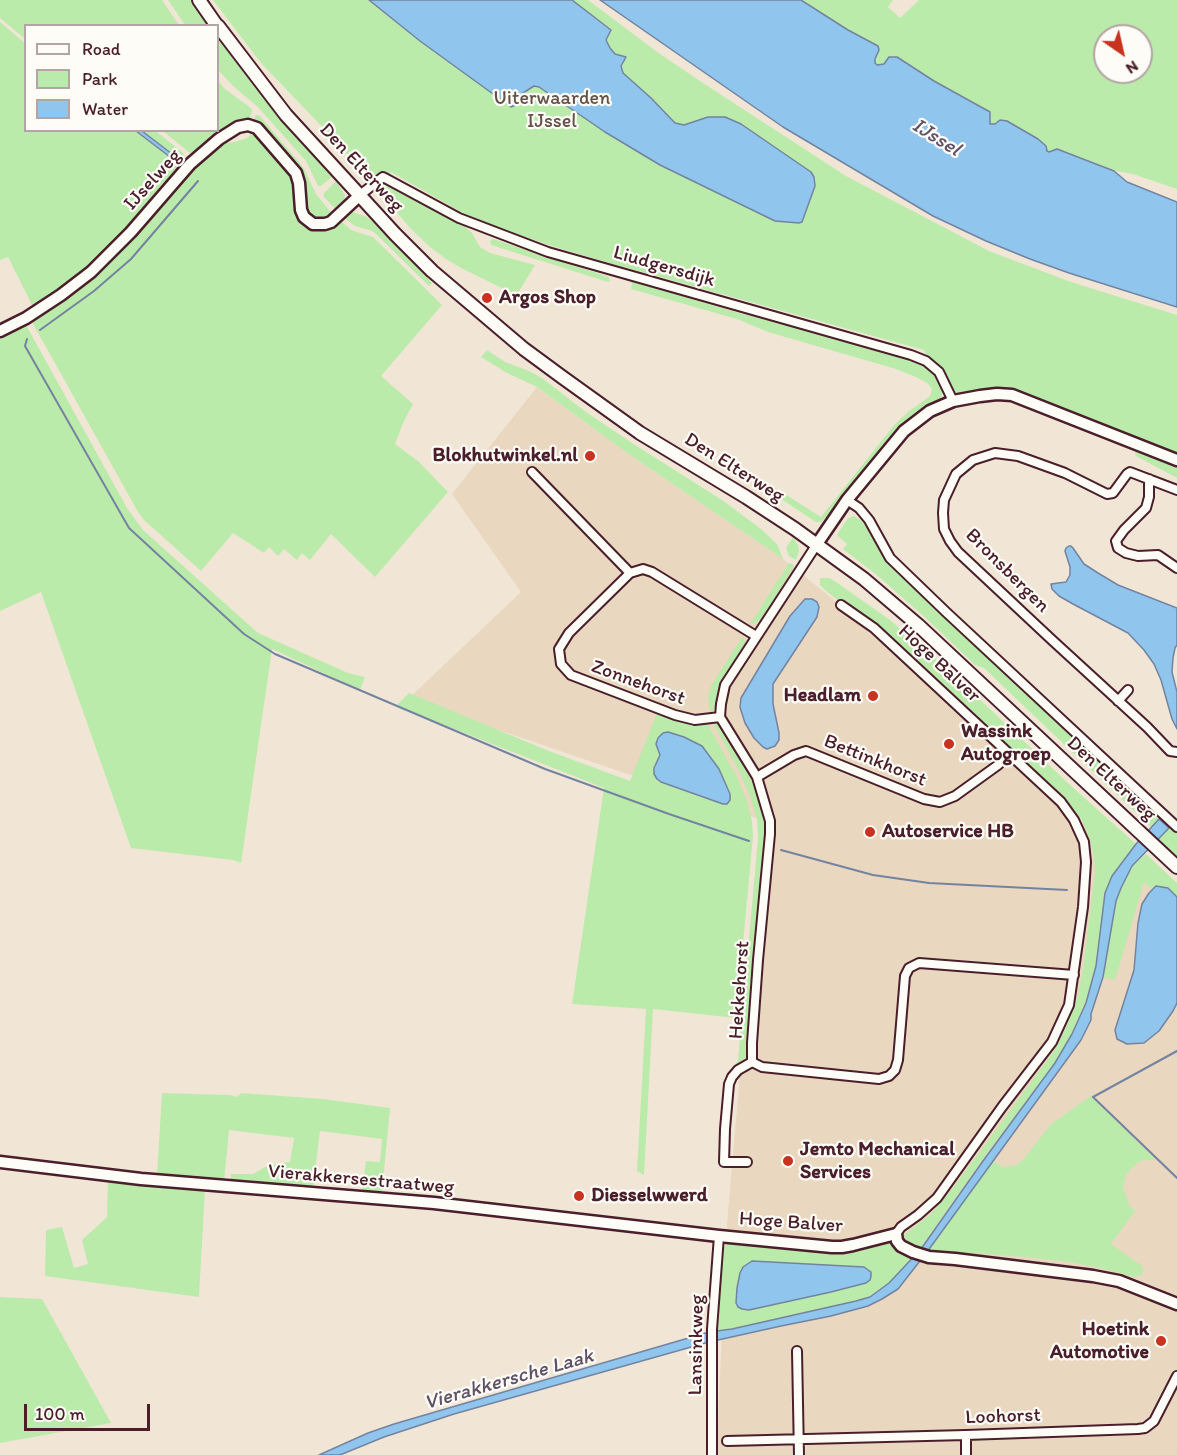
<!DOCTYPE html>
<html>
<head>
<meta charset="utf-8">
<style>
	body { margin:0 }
	#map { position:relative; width:1177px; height:1455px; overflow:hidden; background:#f1e6d6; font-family:Itim,sans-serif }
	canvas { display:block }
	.legend { position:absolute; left:24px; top:24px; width:195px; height:108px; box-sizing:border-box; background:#fdfcf7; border:2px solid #b5a4a5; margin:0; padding:8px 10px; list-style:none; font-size:18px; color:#4a1f2b }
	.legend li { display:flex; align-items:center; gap:12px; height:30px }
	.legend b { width:30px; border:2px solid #b5a4a5 }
	.north { position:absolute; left:1093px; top:24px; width:60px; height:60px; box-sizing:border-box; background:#fdfcf7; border:2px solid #b5a4a5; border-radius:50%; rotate:146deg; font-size:16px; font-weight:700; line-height:24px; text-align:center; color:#4a1f2b }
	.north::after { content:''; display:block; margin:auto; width:21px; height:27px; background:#c8321e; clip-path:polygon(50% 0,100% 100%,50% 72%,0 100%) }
	.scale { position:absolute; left:24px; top:1404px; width:126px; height:27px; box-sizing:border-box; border:3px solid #4a1f2b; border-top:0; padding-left:8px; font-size:18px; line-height:21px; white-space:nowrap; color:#4a1f2b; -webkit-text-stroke:4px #fdfcf7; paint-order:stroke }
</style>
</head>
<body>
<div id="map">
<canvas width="1177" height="1455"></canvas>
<ul class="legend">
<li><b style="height:8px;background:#fdfcf7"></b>Road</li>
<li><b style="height:16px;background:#bbebaa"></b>Park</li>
<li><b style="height:16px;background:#90c6ee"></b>Water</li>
</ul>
<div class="north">N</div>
<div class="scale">100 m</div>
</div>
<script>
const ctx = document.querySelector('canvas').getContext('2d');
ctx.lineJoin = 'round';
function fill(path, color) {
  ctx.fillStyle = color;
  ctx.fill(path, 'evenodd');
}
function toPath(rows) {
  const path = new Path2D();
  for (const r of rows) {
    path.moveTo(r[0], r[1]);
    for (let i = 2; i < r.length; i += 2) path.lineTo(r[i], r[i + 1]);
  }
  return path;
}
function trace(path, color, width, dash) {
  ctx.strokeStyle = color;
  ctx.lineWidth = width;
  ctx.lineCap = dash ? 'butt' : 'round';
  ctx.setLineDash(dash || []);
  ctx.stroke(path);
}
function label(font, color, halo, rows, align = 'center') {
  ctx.font = font + ' Itim,sans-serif';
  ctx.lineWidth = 4.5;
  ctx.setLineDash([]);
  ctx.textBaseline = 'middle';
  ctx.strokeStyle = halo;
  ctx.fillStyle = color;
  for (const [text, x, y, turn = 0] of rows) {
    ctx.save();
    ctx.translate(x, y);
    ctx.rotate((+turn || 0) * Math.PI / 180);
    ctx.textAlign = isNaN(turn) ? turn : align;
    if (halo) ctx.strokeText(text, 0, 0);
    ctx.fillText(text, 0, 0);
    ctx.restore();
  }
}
const built = toPath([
	[537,387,627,453,783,559,834,600,1177,907,1177,1455,718,1455,718,1421,727,1224,762,820,408,699,521,592,452,494]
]);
const green = toPath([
	[0,0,162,0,179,25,26,26,25,39,0,18],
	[168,0,194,0,211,25,185,25],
	[213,0,588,0,660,54,703,83,846,176,989,251,1071,282,1177,315,1177,456,1036,398,1018,392,987,390,961,394,958,394,951,389,945,374,937,363,927,356,924,350,613,264,552,246,482,222,461,212,391,172,387,182,462,223,472,233,480,247,490,253,535,265,515,298,508,291,461,268,446,259,430,247,411,229,331,136,261,63],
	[779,0,893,0,888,7,900,18,919,0,1177,0,1177,189,1133,174,1116,171,1048,152,992,127,877,66],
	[1105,36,1141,36,1141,72,1105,72],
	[0,22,25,43,26,130,136,131,170,157,176,157,142,131,156,131,183,153,185,157,185,161,160,187,112,244,89,267,33,307,8,257,0,260],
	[218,35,259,91,332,177,321,186,318,186,306,161,258,107,233,86,218,70],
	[218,81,225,89,251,108,252,111,250,118,248,121,195,153,190,153,163,131,218,130],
	[257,115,260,116,303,167,316,194,333,215,323,219,312,216,306,206,302,175,259,124,255,122,255,116],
	[252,130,258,135,291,174,310,227,322,230,330,228,341,221,351,230,373,237,442,305,381,376,413,404,403,423,395,444,419,462,448,492,375,577,331,534,310,560,302,553,297,560,284,549,278,556,269,547,264,553,233,533,201,571,144,520,138,512,32,322,33,319,72,291,192,167,222,143,235,142,247,138,250,135],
	[336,181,345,195,344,202,338,212,323,196,325,192],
	[352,212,365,216,370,219,411,260,432,283,429,286,377,235,372,231,355,226,343,217,348,213],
	[493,239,609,277,610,281,608,282,491,245,490,241],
	[629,282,636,282,739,313,773,321,777,319,918,362,931,369,940,381,943,392,939,401,909,420,897,431,827,516,821,522,816,522,766,489,769,484,821,517,895,424,908,412,930,396,932,389,927,383,916,377,896,369,768,332,737,319,631,289,632,283],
	[24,324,26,325,127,508,143,530,258,633,348,673,365,677,360,690,272,649,241,863,233,860,131,848,41,592,0,611,0,335],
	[487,350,505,362,529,371,542,378,586,412,632,443,722,500,761,529,777,544,783,559,627,453,537,387,507,373,481,357],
	[1136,452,1177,466,1177,478,1136,456,1135,453],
	[854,516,862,521,869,530,879,548,889,561,1139,797,1146,808,1159,819,1151,827,984,668,975,665,929,621,878,576,843,549,847,544,837,535,848,518],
	[793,537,798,545,799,551,796,560,789,556,786,548],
	[789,563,794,565,793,568,760,621,750,624],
	[820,578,829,578,836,582,890,620,955,676,1069,784,1136,844,1112,876,1105,893,1096,966,1086,1003,1072,1034,1055,1063,983,1159,920,1249,908,1242,904,1235,931,1214,956,1184,1054,1051,1064,1032,1078,996,1083,970,1095,873,1094,856,1090,840,1082,820,1064,798,879,626,843,599,840,602,825,590,820,585],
	[743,636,746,645,728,672,720,688,719,700,715,708,710,714,708,696,712,684],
	[409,693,549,751,630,781,657,713,689,724,708,725,737,777,747,801,752,821,753,836,736,1018,653,1009,644,1175,637,1171,646,1009,572,1004,604,788,396,706],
	[668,732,684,737,702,746,711,757,719,769,730,794,723,804,661,782,654,768,660,755,656,744,658,738],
	[713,723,718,724,722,727,751,780,760,800,765,820,766,831,747,1050,746,1057,735,1066,738,1060,739,1050,758,838,757,820,751,799,741,775],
	[1172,825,1177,830,1177,859,1157,841],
	[1146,854,1177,883,1177,897,1168,888,1157,886,1152,890,1144,882,1115,980,1103,977,1116,901,1121,888,1132,866],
	[162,1093,230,1095,237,1097,241,1093,323,1099,390,1108,382,1192,384,1194,362,1192,366,1161,380,1162,382,1139,320,1131,313,1187,230,1182,231,1174,253,1174,265,1167,280,1163,290,1162,294,1138,229,1130,224,1182,157,1176],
	[1091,1096,1156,1160,1146,1160,1138,1162,1126,1174,1123,1188,1130,1206,1135,1211,1111,1244,1142,1266,1143,1271,1141,1275,1134,1277,1101,1268,1070,1262,1025,1257,977,1253,952,1255,926,1253,993,1161,1003,1167,1017,1165,1022,1161,1051,1124],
	[108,1179,168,1187,205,1189,199,1297,45,1276,46,1230,62,1227,74,1268,88,1264,82,1240,107,1217],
	[734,1241,752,1242,885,1242,892,1243,907,1254,910,1261,889,1283,870,1297,855,1301,732,1329,709,1332,721,1251,724,1247],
	[791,1262,822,1266,738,1307],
	[0,1297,42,1299,111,1423,0,1443]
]);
const water = toPath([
	[369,0,572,0,611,30,606,40,610,48,615,54,626,57,621,66,623,73,651,98,675,123,684,125,708,117,725,117,741,124,811,172,814,177,815,186,802,222,799,223,775,221,660,165,605,132,539,87,534,86,523,93,516,105,511,107,420,41,369,0],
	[600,0,801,0,848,30,878,46,879,50,875,59,875,63,877,65,884,64,889,57,897,57,934,81,990,112,990,124,995,124,1000,120,1007,121,1038,139,1046,146,1047,151,1049,152,1057,149,1114,171,1127,182,1177,202,1177,307,1069,273,1030,259,986,241,933,216,783,127,600,0],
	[136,131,142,131,176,157,174,160,136,131],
	[1069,546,1071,546,1073,548,1084,564,1098,573,1118,585,1177,608,1177,645,1175,648,1173,658,1172,672,1177,692,1177,729,1172,719,1161,680,1154,664,1144,650,1128,633,1073,604,1059,596,1052,589,1051,584,1066,582,1070,575,1070,567,1065,551,1066,548,1069,546],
	[805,599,812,599,817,602,819,607,817,617,773,684,773,704,779,733,779,740,775,746,767,749,763,747,754,738,745,723,740,707,741,698,790,616,805,599],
	[668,732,684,737,702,746,719,769,730,794,730,800,727,804,723,804,661,782,657,779,654,774,654,768,660,755,656,744,658,738,663,733,668,732],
	[1159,819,1169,828,1132,866,1121,888,1116,901,1103,977,1091,1014,1091,1020,1081,1040,927,1252,898,1289,882,1299,868,1306,831,1316,781,1326,709,1342,454,1414,384,1437,340,1455,319,1455,368,1433,394,1424,709,1332,732,1329,856,1301,870,1297,889,1283,921,1249,983,1161,1055,1063,1072,1034,1086,1003,1096,966,1105,893,1112,876,1136,844,1159,819],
	[1156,886,1168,888,1177,897,1177,1003,1173,1011,1159,1031,1144,1043,1127,1044,1117,1039,1115,1030,1134,970,1138,923,1142,904,1149,893,1156,886],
	[752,1261,864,1267,871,1272,871,1276,870,1280,866,1283,831,1292,749,1310,742,1309,738,1307,736,1303,737,1288,740,1273,743,1267,752,1261]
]);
const stream = toPath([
	[40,330,94,291,131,259,198,181],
	[27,339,25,346,129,528,244,634,275,654,545,769,669,814,749,841],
	[781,850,873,875,929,883,1067,890],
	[1177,1051,1093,1097,1177,1178]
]);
const street = toPath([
	[360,195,383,177,459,218,548,252,911,355,926,361,939,372,953,401],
	[532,472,630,573],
	[1149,479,1149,497,1146,508,1124,530,1116,541,1118,548,1126,553,1138,556,1158,555,1177,568],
	[1177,490,1130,472,1127,474,1113,493,1107,494,1065,473,1018,456,995,453,973,460,956,474,944,500,943,513,944,529,950,541,958,552,1052,640,1147,727,1170,751,1177,752],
	[847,500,859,508,869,520,890,558,946,612,1177,827],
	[817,544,725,685,721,704,720,717,757,777,770,821,770,834,758,960,752,1043,752,1062,762,1067,879,1079,889,1076,895,1070,898,1060,905,976,909,968,919,963,1074,975],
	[841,605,874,628,1061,802,1074,820,1084,842,1086,862,1083,907,1069,1005,1052,1042,1002,1107,937,1198,918,1215,901,1227,896,1234],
	[1118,701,1128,690],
	[720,717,695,720,675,715,571,675,561,664,559,649,569,633,630,573,643,569,652,572,756,636],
	[757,777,794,755,806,751,924,799,940,802,955,796,998,765,1008,754],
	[747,1162,724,1162,725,1129,729,1084,732,1077,738,1070,752,1062],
	[797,1351,799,1455],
	[727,1441,966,1435,1138,1429,1145,1428,1154,1421,1177,1376],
	[712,1455,712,1329,719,1236],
	[966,1455,966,1435]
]);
const secondary = toPath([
	[0,331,26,318,61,295,91,272,131,232,190,164,219,139,238,127,248,125,257,128,296,173,299,183,301,210,304,217,313,224,325,224,331,222,360,195],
	[817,544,847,500,904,431,930,411,953,401,980,396,997,394,1012,395,1177,460],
	[0,1162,141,1179,434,1203,719,1236,832,1247,842,1247,853,1245,896,1234,897,1241,901,1246,913,1252,929,1257,955,1259,1093,1276,1119,1281,1177,1304]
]);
const primary = toPath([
	[199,0,217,26],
	[218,26,286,115,395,234,432,271,524,349,562,377,640,433,746,497,795,529,864,579,918,625,1177,867]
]);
const markers = [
	[487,298,6,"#c8321e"],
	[590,456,6,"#c8321e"],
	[873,696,6,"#c8321e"],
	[949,744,6,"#c8321e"],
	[870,832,6,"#c8321e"],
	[788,1161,6,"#c8321e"],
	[579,1196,6,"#c8321e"],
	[1161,1341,6,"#c8321e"]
];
const parkNames = [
	["Uiterwaarden",552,99],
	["IJssel",552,122]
];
const streetNames = [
	["Den Elterweg",361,168,47],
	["IJselweg",153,180,-48],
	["Liudgersdijk",664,267,16],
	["Den Elterweg",734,468,32],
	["Bronsbergen",1007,571,45],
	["Hoge Balver",939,664,43],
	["Zonnehorst",638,683,20],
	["Bettinkhorst",875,761,22],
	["Den Elterweg",1111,779,43],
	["Hekkehorst",740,990,-86],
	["Vierakkersestraatweg",361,1180,5],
	["Hoge Balver",791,1223,4],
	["Lansinkweg",697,1345,-89],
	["Loohorst",1003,1417,-2]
];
const poiNames = [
	["Argos Shop",499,298],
	["Blokhutwinkel.nl",578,456,"right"],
	["Headlam",861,696,"right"],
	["Wassink",961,732],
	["Autogroep",961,755],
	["Autoservice HB",882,832],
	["Jemto Mechanical",800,1150],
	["Services",800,1173],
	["Diesselwwerd",591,1196],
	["Hoetink",1149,1330,"right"],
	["Automotive",1149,1353,"right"]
];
const waterNames = [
	["IJssel",936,138,32],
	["Vierakkersche Laak",509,1380,-16]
];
fill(built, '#e9d7bf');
fill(green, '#bbebaa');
fill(water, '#90c6ee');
trace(water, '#7483a0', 1.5);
trace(stream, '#7483a0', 2);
trace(street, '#4a1f2b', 12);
trace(secondary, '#4a1f2b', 15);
trace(primary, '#4a1f2b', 16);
trace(street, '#fdfcf7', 8);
trace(secondary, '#fdfcf7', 10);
trace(primary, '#fdfcf7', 12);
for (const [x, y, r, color] of markers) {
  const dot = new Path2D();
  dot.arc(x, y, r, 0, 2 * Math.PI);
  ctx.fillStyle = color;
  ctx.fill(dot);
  trace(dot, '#fdfcf7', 2);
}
label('20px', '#66524b', '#fdfcf7', parkNames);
label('20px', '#4a1f2b', '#fdfcf7', streetNames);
label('bold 20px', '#4a1f2b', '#fdfcf7', poiNames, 'left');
label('italic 21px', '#5f5166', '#fdfcf7', waterNames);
</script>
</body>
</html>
